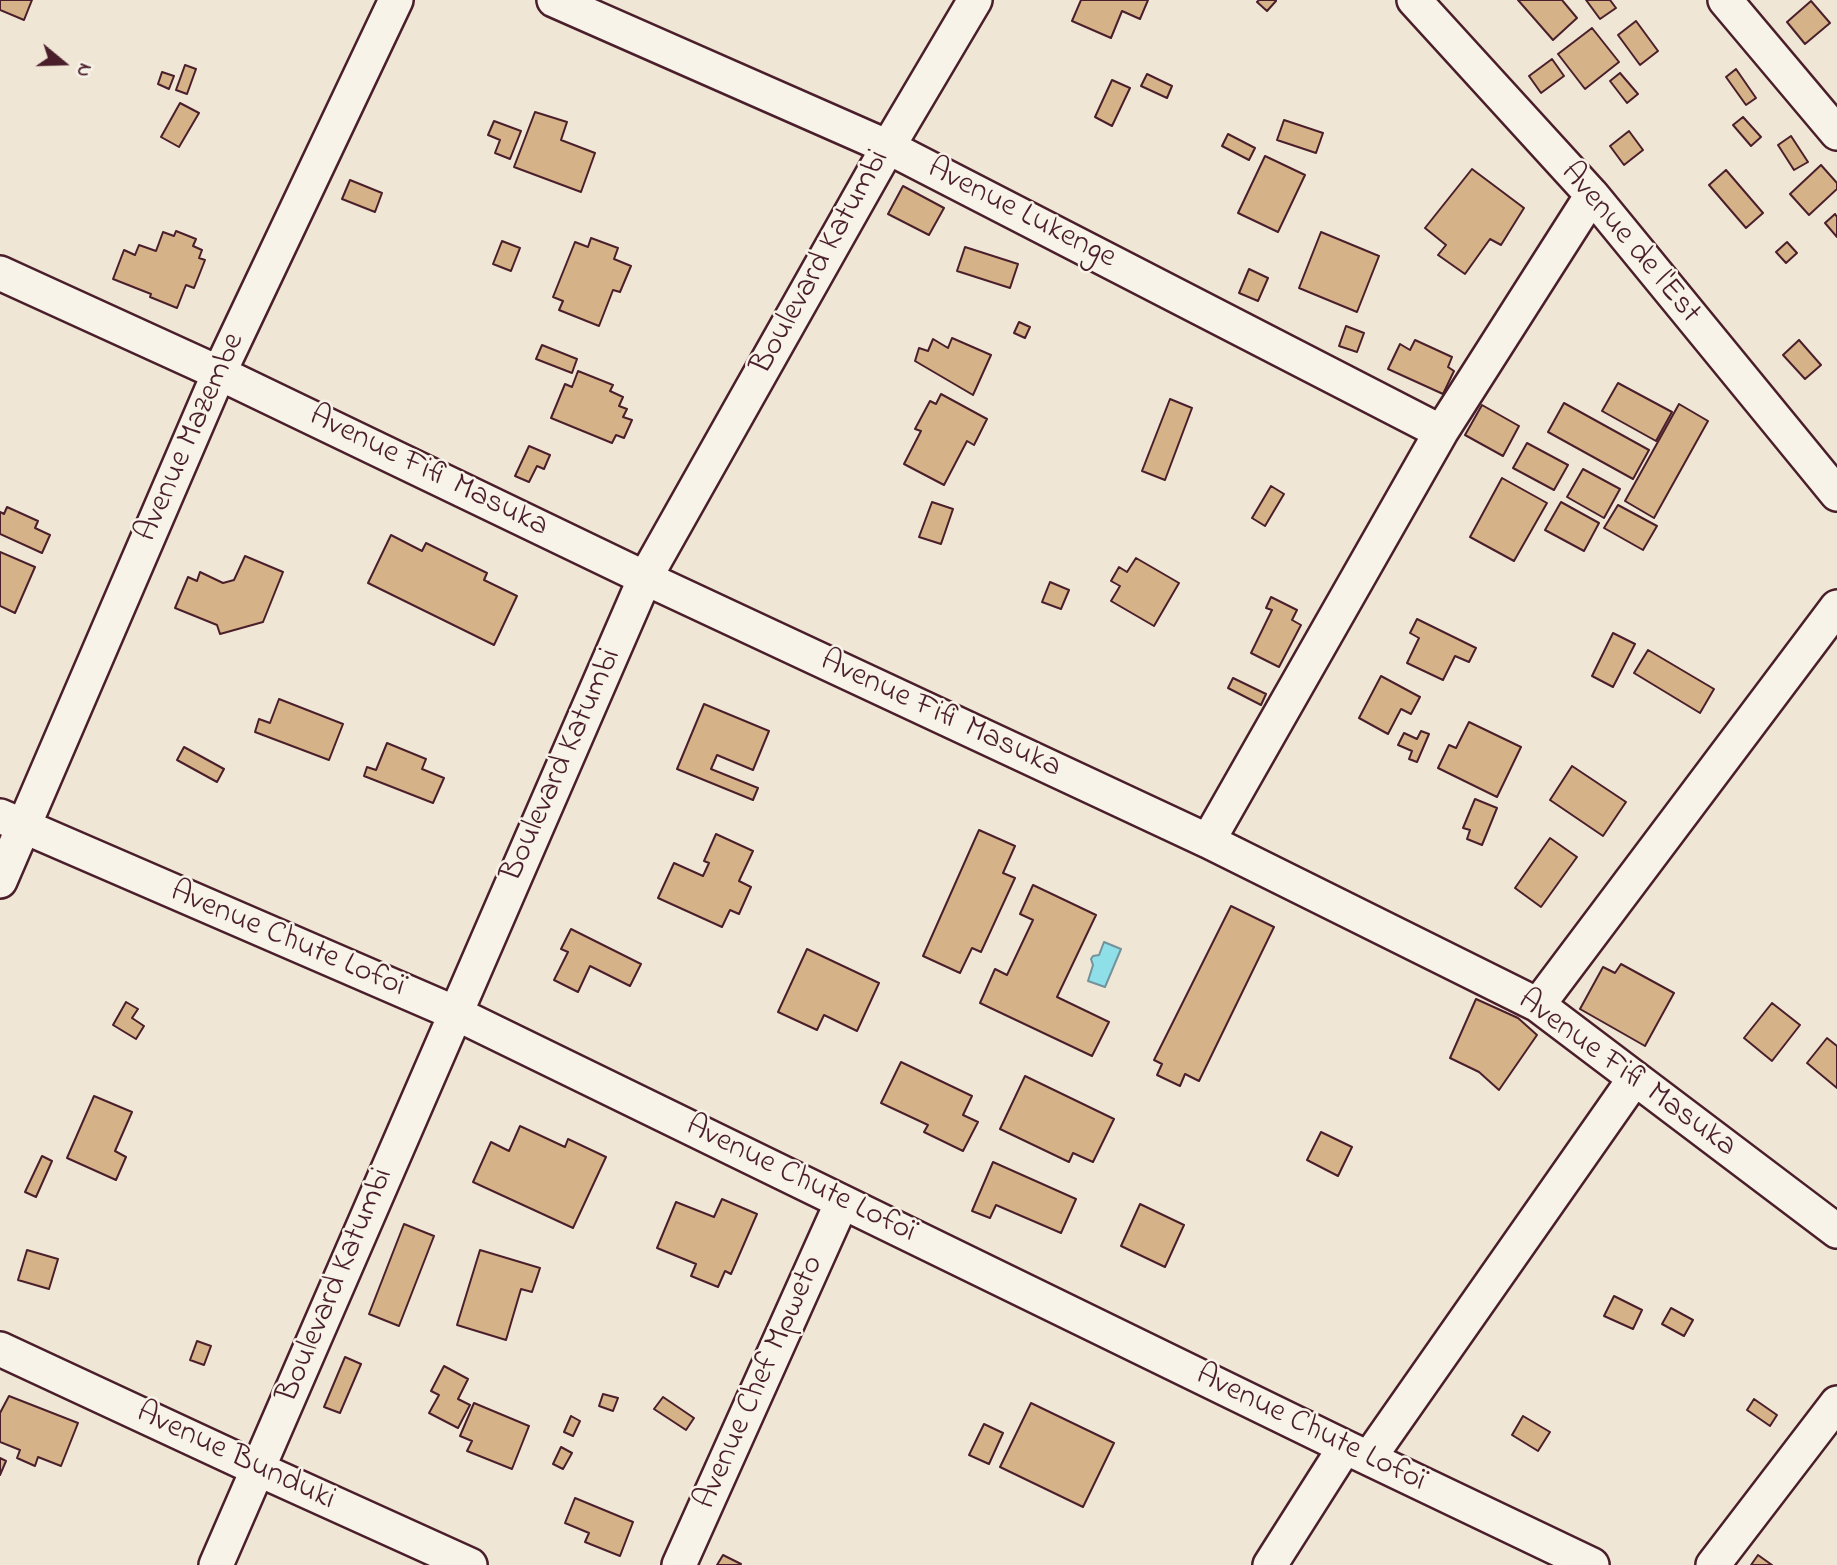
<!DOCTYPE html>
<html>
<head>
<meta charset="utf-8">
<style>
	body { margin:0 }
	#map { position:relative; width:1837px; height:1565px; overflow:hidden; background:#f0e6d5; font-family:"Indie Flower",sans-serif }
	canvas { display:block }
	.north { position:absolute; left:28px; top:28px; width:70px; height:70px; -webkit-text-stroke:5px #f7f3e8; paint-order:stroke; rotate:109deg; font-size:19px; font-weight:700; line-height:28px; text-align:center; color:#4a1f2b }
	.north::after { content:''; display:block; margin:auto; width:24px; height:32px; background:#4a1f2b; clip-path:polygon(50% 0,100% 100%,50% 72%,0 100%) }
</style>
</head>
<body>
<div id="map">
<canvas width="1837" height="1565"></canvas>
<div class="north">N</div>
</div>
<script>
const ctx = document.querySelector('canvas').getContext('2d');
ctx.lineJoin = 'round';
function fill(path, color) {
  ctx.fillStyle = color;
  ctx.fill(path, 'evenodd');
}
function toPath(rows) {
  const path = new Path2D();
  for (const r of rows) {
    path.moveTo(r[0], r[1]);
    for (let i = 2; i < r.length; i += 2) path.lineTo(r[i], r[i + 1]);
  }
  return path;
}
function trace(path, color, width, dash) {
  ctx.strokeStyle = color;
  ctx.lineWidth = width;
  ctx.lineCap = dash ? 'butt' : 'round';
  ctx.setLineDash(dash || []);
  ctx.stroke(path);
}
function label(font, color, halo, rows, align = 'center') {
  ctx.font = font + ' "Indie Flower",sans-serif';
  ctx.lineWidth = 5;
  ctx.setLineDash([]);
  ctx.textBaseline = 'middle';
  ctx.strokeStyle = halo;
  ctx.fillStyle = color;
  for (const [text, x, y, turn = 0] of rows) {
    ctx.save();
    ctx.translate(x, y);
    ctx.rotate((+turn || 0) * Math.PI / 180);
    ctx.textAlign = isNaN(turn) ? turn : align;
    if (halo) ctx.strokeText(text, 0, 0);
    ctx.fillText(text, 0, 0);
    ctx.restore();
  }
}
const water = toPath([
	[1104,942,1121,949,1105,987,1088,981,1093,965,1091,959,1093,956,1099,955,1104,942]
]);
const building = toPath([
	[0,0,32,0,24,20,0,10,0,0],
	[1081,0,1148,0,1140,19,1122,11,1111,38,1072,21,1081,0],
	[1259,0,1276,0,1276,1,1267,11,1257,2,1259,0],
	[1518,0,1562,0,1577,18,1553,40,1518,0],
	[1586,0,1610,0,1616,8,1600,19,1586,0],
	[1811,1,1830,23,1805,44,1787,22,1811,1],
	[1636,21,1658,51,1640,65,1618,35,1636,21],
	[1592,28,1619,62,1585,89,1558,54,1592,28],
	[1552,59,1564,76,1541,93,1529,76,1552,59],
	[185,65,196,69,187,94,176,90,185,65],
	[1736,69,1756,98,1746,105,1726,77,1736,69],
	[162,72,174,76,169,89,158,84,162,72],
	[1620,73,1638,94,1627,103,1610,81,1620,73],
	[1147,74,1172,86,1167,98,1141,86,1147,74],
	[1112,80,1130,88,1112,126,1095,117,1112,80],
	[180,103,199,113,179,147,161,137,180,103],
	[535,112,567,122,561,140,595,153,581,192,514,167,535,112],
	[1743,117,1761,137,1751,146,1733,125,1743,117],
	[1284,120,1323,133,1316,153,1277,140,1284,120],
	[494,121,521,131,510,159,495,153,500,140,488,135,494,121],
	[1629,131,1643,150,1624,165,1610,146,1629,131],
	[1228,134,1255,148,1249,160,1222,146,1228,134],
	[1791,136,1808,162,1794,170,1778,145,1791,136],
	[1265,156,1305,175,1278,232,1238,213,1265,156],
	[1821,165,1837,183,1837,189,1809,215,1790,194,1821,165],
	[1472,169,1524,208,1501,245,1490,239,1465,274,1438,255,1446,245,1425,228,1472,169],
	[1726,170,1763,213,1746,228,1709,185,1726,170],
	[350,180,382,193,375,212,342,199,350,180],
	[903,186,944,208,929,235,888,214,903,186],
	[1835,214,1837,217,1837,237,1825,223,1835,214],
	[176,231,196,239,193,246,202,250,199,258,205,260,194,288,186,285,177,308,150,297,151,294,113,279,124,250,135,255,139,245,156,251,163,232,174,236,176,231],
	[1321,232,1379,256,1357,312,1299,288,1321,232],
	[591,238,618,248,614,259,631,266,620,292,613,290,599,326,559,310,563,301,553,297,575,242,588,247,591,238],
	[502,241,520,248,511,271,493,264,502,241],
	[1787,242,1797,253,1786,263,1776,252,1787,242],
	[965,247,1018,264,1010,288,957,271,965,247],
	[1249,269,1268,278,1258,301,1239,293,1249,269],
	[1019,322,1030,327,1025,338,1014,333,1019,322],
	[1346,326,1364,333,1357,352,1339,346,1346,326],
	[952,338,991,355,973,395,915,361,919,348,928,351,933,339,948,348,952,338],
	[1415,340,1452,357,1448,367,1454,371,1443,394,1388,369,1400,344,1410,350,1415,340],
	[1799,340,1821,365,1805,379,1783,355,1799,340],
	[542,345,577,359,572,373,536,359,542,345],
	[578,371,613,385,610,391,623,397,619,406,627,409,623,417,632,420,624,438,616,435,612,443,551,418,565,384,572,387,578,371],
	[1618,383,1672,412,1656,441,1602,411,1618,383],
	[941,394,987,419,974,445,967,441,944,485,904,464,921,431,915,429,930,401,936,404,941,394],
	[1170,399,1192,408,1165,480,1142,471,1170,399],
	[1564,403,1649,450,1633,479,1548,432,1564,403],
	[1679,404,1708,421,1654,518,1625,501,1679,404],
	[1482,405,1519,426,1503,456,1465,435,1482,405],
	[1527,443,1568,465,1554,490,1513,468,1527,443],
	[529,446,550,455,544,469,537,466,529,482,515,476,529,446],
	[1583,469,1620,489,1604,518,1567,497,1583,469],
	[1502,478,1547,503,1514,561,1470,537,1502,478],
	[1271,486,1284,494,1265,526,1252,518,1271,486],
	[932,502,953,509,941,544,919,537,932,502],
	[1561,502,1599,523,1584,551,1545,530,1561,502],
	[1618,505,1657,526,1643,550,1604,528,1618,505],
	[7,507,38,521,35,528,50,535,42,553,0,534,0,512,4,514,7,507],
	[391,535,422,551,426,543,487,573,484,580,517,596,494,645,368,583,391,535],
	[0,552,35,567,15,613,0,606,0,552],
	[245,556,283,572,263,622,220,634,217,625,175,608,188,577,197,581,200,572,223,583,234,580,245,556],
	[1136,558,1179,583,1154,626,1111,601,1120,586,1111,581,1119,567,1127,572,1136,558],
	[1050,582,1069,590,1061,609,1042,602,1050,582],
	[1271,597,1297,610,1292,620,1301,625,1279,667,1251,653,1272,610,1266,608,1271,597],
	[1417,619,1476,648,1469,662,1455,656,1443,680,1407,663,1419,638,1410,633,1417,619],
	[1613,633,1635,644,1613,687,1592,676,1613,633],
	[1648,650,1714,689,1700,713,1634,673,1648,650],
	[1381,676,1420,697,1411,714,1401,709,1388,734,1359,718,1381,676],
	[1233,678,1266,694,1261,705,1228,688,1233,678],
	[279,699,343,724,329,760,255,732,259,719,270,723,279,699],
	[704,704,769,731,753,770,717,755,711,769,758,788,753,800,677,769,704,704],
	[1469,722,1521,747,1497,797,1438,768,1449,745,1456,748,1469,722],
	[1421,731,1429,734,1417,762,1409,759,1412,751,1398,745,1404,733,1417,739,1421,731],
	[387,743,426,759,422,769,444,778,433,803,364,776,367,767,376,770,387,743],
	[184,747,224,769,217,782,177,760,184,747],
	[1572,766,1626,802,1603,836,1550,800,1572,766],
	[1475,799,1497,808,1482,845,1467,839,1470,830,1463,828,1475,799],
	[979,830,1015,846,1003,873,1015,878,981,952,972,948,960,973,923,956,979,830],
	[716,834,753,851,739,881,751,887,739,914,730,910,722,927,658,898,674,863,703,876,709,863,704,861,716,834],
	[1550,838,1577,857,1541,907,1515,888,1550,838],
	[1033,885,1096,915,1057,997,1109,1022,1092,1056,980,1003,995,969,1007,975,1033,920,1020,914,1033,885],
	[1231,906,1274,927,1199,1081,1185,1074,1180,1086,1157,1075,1162,1064,1154,1060,1231,906],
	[571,929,641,964,630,986,590,966,578,992,554,980,568,952,561,949,571,929],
	[807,949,879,983,857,1031,824,1015,817,1030,778,1012,807,949],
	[1621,964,1674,993,1645,1046,1580,1009,1603,967,1615,973,1621,964],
	[1476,999,1518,1018,1537,1035,1499,1090,1479,1072,1450,1058,1476,999],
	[126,1002,138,1009,132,1018,144,1026,136,1039,113,1025,126,1002],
	[1772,1003,1800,1025,1772,1061,1744,1038,1772,1003],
	[1827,1038,1837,1046,1837,1088,1807,1063,1827,1038],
	[901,1062,972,1096,963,1115,978,1122,963,1151,924,1132,928,1125,881,1103,901,1062],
	[1025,1076,1114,1119,1093,1162,1073,1153,1069,1162,1000,1129,1025,1076],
	[94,1096,132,1112,115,1151,126,1157,116,1180,67,1158,94,1096],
	[520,1126,565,1147,568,1139,606,1157,573,1228,473,1182,491,1142,509,1151,520,1126],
	[1321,1132,1352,1147,1338,1176,1307,1160,1321,1132],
	[42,1156,52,1161,36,1197,25,1192,42,1156],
	[993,1162,1076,1199,1061,1233,996,1205,990,1218,972,1211,993,1162],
	[722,1199,757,1214,731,1274,725,1271,718,1287,691,1276,696,1264,657,1248,676,1202,714,1217,722,1199],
	[1140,1204,1184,1225,1165,1267,1121,1246,1140,1204],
	[404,1224,434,1236,399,1326,369,1314,404,1224],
	[27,1250,58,1259,49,1289,18,1280,27,1250],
	[480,1250,540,1268,532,1292,521,1289,506,1340,457,1325,480,1250],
	[1614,1296,1642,1310,1633,1329,1604,1316,1614,1296],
	[1671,1308,1693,1320,1684,1336,1662,1324,1671,1308],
	[197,1341,211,1346,204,1365,190,1360,197,1341],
	[345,1357,361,1364,340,1413,324,1407,345,1357],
	[444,1366,468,1379,458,1399,470,1405,458,1428,429,1413,439,1395,431,1391,444,1366],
	[603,1394,618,1398,613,1411,599,1406,603,1394],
	[9,1396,78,1423,61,1466,38,1457,35,1466,17,1458,20,1450,0,1442,0,1413,9,1396],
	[663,1397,694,1418,686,1430,654,1409,663,1397],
	[1754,1399,1777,1415,1770,1426,1747,1410,1754,1399],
	[474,1403,529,1426,512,1469,467,1451,472,1441,460,1436,474,1403],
	[1031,1403,1114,1443,1083,1507,1000,1467,1031,1403],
	[571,1416,580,1421,573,1436,564,1432,571,1416],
	[1523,1416,1550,1432,1538,1451,1512,1435,1523,1416],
	[984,1424,1003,1433,989,1464,969,1455,984,1424],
	[561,1447,572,1453,563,1469,553,1464,561,1447],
	[0,1458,6,1461,0,1475,0,1458],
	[575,1498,633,1522,620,1556,585,1542,589,1533,565,1523,575,1498],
	[723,1555,741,1564,740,1565,717,1565,723,1555],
	[1758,1555,1772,1565,1751,1565,1758,1555]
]);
const minor = toPath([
	[554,0,888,147,1441,432],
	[1414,0,1592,195,1837,494],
	[1725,0,1837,133],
	[0,273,219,373,645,578,1208,841,1538,1005,1837,1231],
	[0,816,455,1013,1345,1447,1592,1565],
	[1208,841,1441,432,1592,195],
	[0,881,219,373,396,0],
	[1538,1005,1837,607],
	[0,1349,258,1469,470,1565],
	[1369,1458,1635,1078],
	[216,1565,645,578,888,147,975,0],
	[679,1565,842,1202],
	[1270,1565,1345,1447],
	[1713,1565,1837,1403]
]);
const streetNames = [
	["Avenue Lukenge",1021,215,27],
	["Avenue de l'Est",1629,244,50],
	["Boulevard Katumbi",822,263,-61],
	["Avenue Mazembe",192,438,-66],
	["Avenue Fifi Masuka",428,473,26],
	["Avenue Fifi Masuka",940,716,25],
	["Boulevard Katumbi",563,766,-66],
	["Avenue Chute Lofoï",287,941,23],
	["Avenue Fifi Masuka",1626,1075,36],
	["Avenue Chute Lofoï",800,1181,26],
	["Boulevard Katumbi",337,1286,-67],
	["Avenue Chef Mpweto",761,1383,-66],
	["Avenue Chute Lofoï",1310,1430,26],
	["Avenue Bunduki",235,1458,25]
];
fill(water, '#8edfe7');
trace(water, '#73929c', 2);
fill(building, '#d5b287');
trace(building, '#4a1f2b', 2);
trace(minor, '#4a1f2b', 38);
trace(minor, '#f7f3e8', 33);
label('32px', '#4a1f2b', '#f7f3e8', streetNames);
</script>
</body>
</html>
